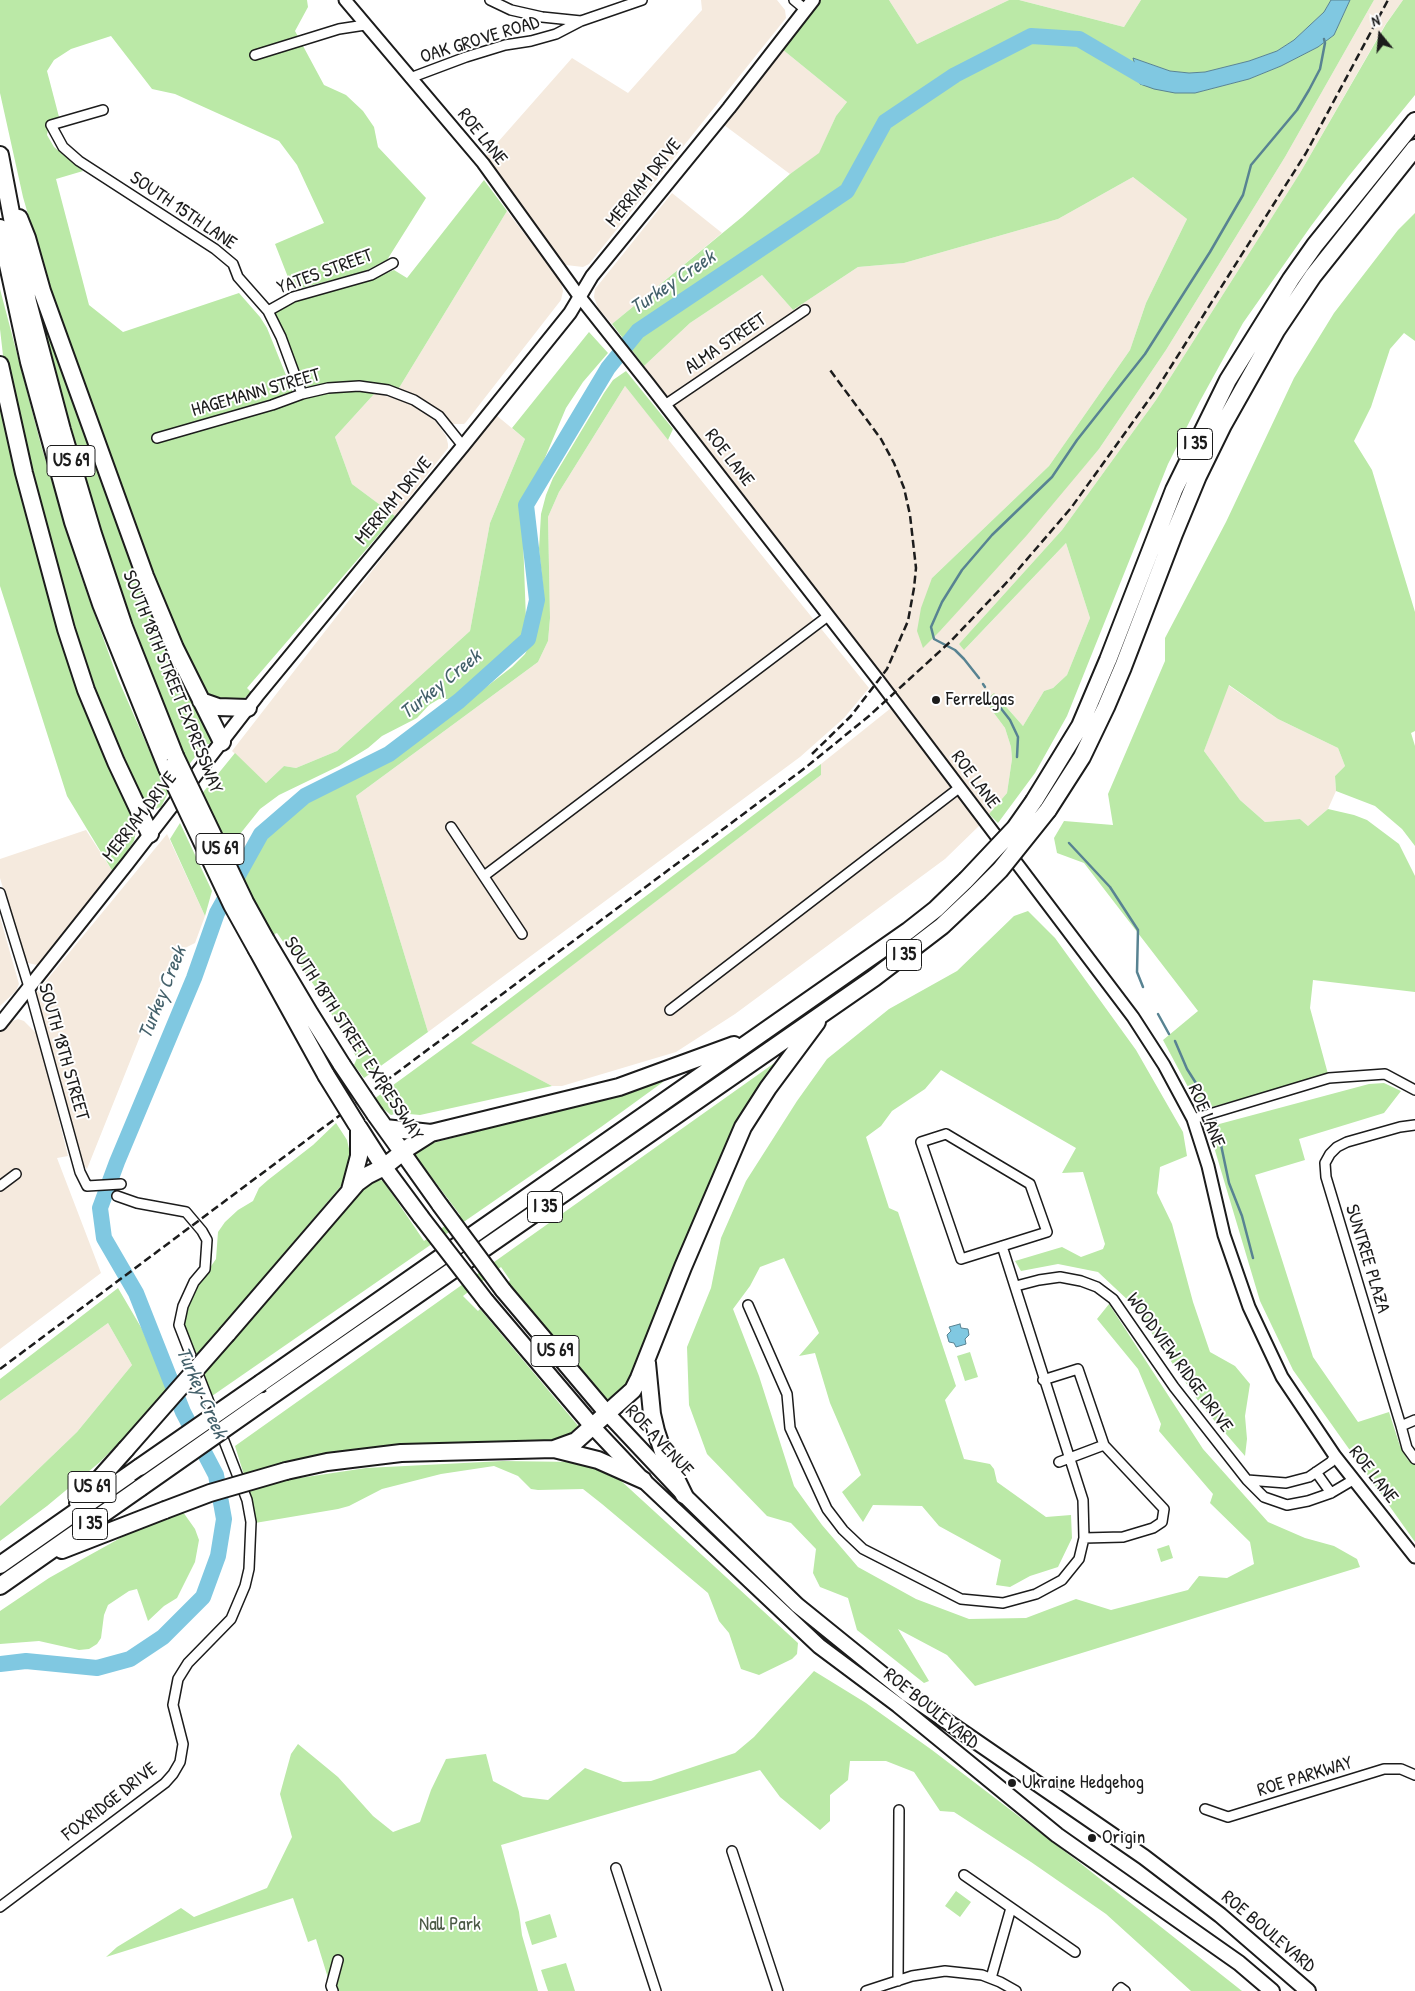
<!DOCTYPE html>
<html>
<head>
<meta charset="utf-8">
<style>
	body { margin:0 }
	#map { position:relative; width:1415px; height:1991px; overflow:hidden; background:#fff; font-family:"Patrick Hand",sans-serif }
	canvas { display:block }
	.north { position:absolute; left:1355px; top:10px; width:50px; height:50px; -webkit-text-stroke:4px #fff; paint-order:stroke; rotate:343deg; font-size:14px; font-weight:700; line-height:20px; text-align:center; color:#1c1c1c }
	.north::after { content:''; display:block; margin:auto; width:18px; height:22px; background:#1c1c1c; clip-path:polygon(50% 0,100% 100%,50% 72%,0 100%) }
</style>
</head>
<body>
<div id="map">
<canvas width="1415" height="1991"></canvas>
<div class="north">N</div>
</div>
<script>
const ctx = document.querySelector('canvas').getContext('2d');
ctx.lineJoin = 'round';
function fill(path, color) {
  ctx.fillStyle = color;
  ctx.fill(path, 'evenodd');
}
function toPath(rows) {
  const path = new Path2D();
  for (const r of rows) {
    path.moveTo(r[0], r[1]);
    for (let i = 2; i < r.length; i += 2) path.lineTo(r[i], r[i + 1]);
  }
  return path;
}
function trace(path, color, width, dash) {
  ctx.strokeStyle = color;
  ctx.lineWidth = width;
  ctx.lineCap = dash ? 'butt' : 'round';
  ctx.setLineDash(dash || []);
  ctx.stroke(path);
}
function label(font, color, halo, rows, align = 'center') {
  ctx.font = font + ' "Patrick Hand",sans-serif';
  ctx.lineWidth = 4;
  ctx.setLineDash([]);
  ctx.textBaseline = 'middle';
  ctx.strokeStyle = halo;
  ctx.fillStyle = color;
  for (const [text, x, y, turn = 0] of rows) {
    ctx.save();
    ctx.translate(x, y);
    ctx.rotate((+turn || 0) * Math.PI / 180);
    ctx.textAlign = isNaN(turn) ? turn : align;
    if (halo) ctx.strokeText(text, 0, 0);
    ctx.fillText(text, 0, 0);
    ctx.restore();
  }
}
const built = toPath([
	[701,0,777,0,785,10,786,18,589,264,583,267,566,265,483,159,572,58,628,93,702,10],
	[889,0,1009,0,917,44],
	[1019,0,1141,0,1124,27],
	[1374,0,1403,0,1385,25,1300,173,1156,400,1062,530,959,644,965,649,1066,543,1090,618,1067,675,1053,688,1044,691,1023,726,995,694,985,701,1005,728,1011,747,1012,759,1007,793,989,814,644,366,690,323,762,275,793,310,858,267,904,263,1058,219,1133,177,1187,219,1146,303,1130,350,1049,466,932,578,941,630,1099,449,1166,350,1285,157],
	[782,49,847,102,836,116,819,154,790,174,724,125],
	[672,193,722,233,612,324,598,308,594,297,595,289],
	[507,211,561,282,563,291,561,300,466,422,464,424,452,424,427,402,399,388],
	[625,386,869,688,844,718,800,757,428,1032,356,796,538,662,548,641,550,618,548,517,559,492],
	[375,393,404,401,420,408,432,417,439,426,446,436,448,444,448,448,395,516,352,484,335,437],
	[496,415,525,439,490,523,470,631,337,751,296,768,284,766,266,783,232,751,448,473],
	[1228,685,1278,719,1338,748,1345,766,1335,776,1336,791,1328,809,1308,826,1300,819,1265,822,1240,800,1204,751],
	[891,708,981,824,945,859,735,1014,676,1052,562,1086,552,1086,470,1043,821,775,821,764],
	[86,830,113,872,41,963,37,965,28,963,24,959,0,878,0,859],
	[167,834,205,916,195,943,173,954,87,1169,82,1164,36,997,36,993],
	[0,917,19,984,16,991,0,1006],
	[18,1019,24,1021,36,1033,39,1040,68,1156,57,1158,101,1273,0,1349,0,1028,5,1024],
	[108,1323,132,1365,77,1432,0,1506,0,1401]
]);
const green = toPath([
	[0,0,307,0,308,7,295,31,324,85,346,95,363,111,374,127,378,147,426,198,387,260,363,272,293,290,275,244,324,223,297,165,279,141,175,94,152,89,111,36,71,49,54,60,47,71,59,117,49,124,47,135,54,147,83,171,56,179,89,305,123,332,239,293,260,317,267,328,296,400,327,392,360,390,375,393,335,437,352,484,395,516,247,688,252,693,241,700,214,699,203,688,197,677,168,613,142,545,50,291,23,197,0,93],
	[821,0,889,0,917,44,1009,0,1019,0,1124,27,1141,0,1331,0,1324,12,1294,40,1277,51,1249,61,1205,72,1188,73,1170,71,1133,58,1195,93,1249,79,1281,66,1318,47,1334,35,1350,0,1374,0,1285,157,1166,350,1099,449,1027,535,941,630,923,648,917,631,921,608,932,578,1049,466,1130,350,1146,303,1187,219,1133,177,1058,219,904,263,858,267,793,310,762,275,690,323,644,366,612,324,742,217,790,174,819,153,836,116,847,102,782,49],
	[1403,0,1415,0,1415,95,1348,177,1311,226,1243,323,1200,401,1168,464,1067,716,1035,773,998,823,989,814,1007,793,1012,759,1011,747,1005,728,985,701,994,693,1023,726,1044,691,1053,688,1067,675,1090,618,1066,543,964,650,959,644,1062,530,1156,400,1300,173,1386,24],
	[484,180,507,211,399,388,373,383,341,383,315,387,303,386,272,313,297,300,368,281,394,270,407,278],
	[1415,213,1415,341,1404,333,1390,349,1371,407,1354,441,1372,470,1415,612,1415,731,1411,733,1415,746,1415,846,1402,829,1375,806,1336,791,1335,776,1345,766,1338,748,1278,719,1229,685,1204,751,1240,800,1265,822,1300,819,1308,826,1328,809,1354,815,1367,820,1399,844,1415,876,1415,992,1313,980,1310,1008,1328,1074,1205,1109,1196,1102,1163,1040,1198,1011,1084,863,1057,853,1054,838,1064,821,1113,825,1108,794,1165,661,1165,638,1226,522,1294,378,1334,313,1398,230],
	[0,289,41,445,79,571,118,679,168,793,161,807,155,809,145,806,88,679,5,373,0,329],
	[39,305,212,739,210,744,205,744,188,766,133,623,100,528,59,390],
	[589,332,608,353,583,382,566,408,522,512,526,620,520,639,457,695,451,699,439,699,429,705,417,718,382,736,368,748,339,766,279,795,260,809,236,839,225,849,200,796,235,753,266,783,284,766,296,768,337,751,470,631,490,523,525,439,512,428],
	[626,371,673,429,668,440,625,386,559,492,548,517,550,618,548,641,538,662,356,796,428,1032,364,1078,354,1065,357,1058,318,991,277,933,272,935,241,884,260,847,271,831,289,815,313,797,378,766,402,752,512,667,525,654,536,632,544,596,539,549,541,514,546,495,553,478,604,393,613,380],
	[0,397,134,820,136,831,134,841,113,872,67,796,0,586],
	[821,764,821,775,471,1043,552,1086,420,1115,398,1113,391,1115,381,1107,374,1099,459,1037],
	[180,823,212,891,205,916,170,839],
	[1028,911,1055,938,1136,1050,1183,1132,1187,1156,1160,1167,1157,1193,1172,1224,1193,1302,1210,1352,1235,1366,1250,1384,1245,1416,1247,1439,1245,1456,1201,1405,1131,1303,1098,1272,1058,1264,1021,1271,1015,1261,1062,1247,1081,1257,1103,1249,1105,1244,1083,1172,1062,1173,1076,1148,941,1070,925,1089,892,1111,881,1126,866,1137,889,1208,898,1212,956,1386,945,1400,964,1459,990,1464,994,1469,997,1482,1046,1517,1071,1515,1072,1538,1058,1567,1030,1576,1010,1587,996,1585,1001,1560,939,1526,922,1506,873,1505,863,1522,842,1492,861,1475,830,1403,815,1353,799,1356,819,1333,784,1258,760,1267,750,1286,733,1309,759,1376,794,1486,822,1525,858,1567,916,1599,969,1619,1026,1618,1076,1599,1111,1610,1188,1590,1199,1576,1227,1578,1254,1564,1250,1542,1210,1503,1213,1494,1159,1431,1161,1424,1138,1369,1097,1319,1109,1304,1203,1449,1268,1522,1305,1538,1334,1546,1357,1559,1360,1567,975,1686,947,1655,898,1629,929,1681,924,1683,857,1630,848,1598,820,1587,813,1573,816,1549,791,1523,767,1516,707,1454,689,1405,687,1347,711,1288,721,1238,746,1181,797,1101,827,1059,889,1009,957,971,1014,916],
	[780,1059,630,1380,623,1390,617,1395,607,1399,508,1283,510,1280,501,1267,463,1296,478,1311,480,1309,580,1428,557,1441,407,1444,376,1448,244,1475,235,1446],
	[660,1079,663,1082,601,1127,212,1396,202,1371,356,1192,371,1181,381,1180,384,1182,424,1241,460,1215,412,1151,429,1144,544,1114],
	[1384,1083,1401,1091,1384,1113,1299,1139,1305,1160,1255,1175,1313,1357,1358,1422,1389,1412,1400,1446,1408,1460,1415,1465,1415,1542,1293,1370,1260,1301,1208,1127,1369,1084],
	[336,1123,347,1140,350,1153,349,1167,341,1186,196,1357,185,1329,184,1313,196,1288,216,1259,218,1232,225,1222,238,1210,253,1201,259,1188,268,1180,313,1145],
	[118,1288,142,1329,167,1390,145,1416,100,1462,47,1506,0,1541,0,1506,77,1432,132,1365,108,1323,0,1401,0,1379],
	[970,1352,978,1377,965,1381,957,1356],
	[503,1461,575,1462,591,1465,619,1479,798,1643,797,1654,792,1659,759,1675,741,1669,729,1633,719,1621,708,1593,602,1504,583,1489,538,1490,531,1489,518,1476,494,1466,441,1474,382,1489,349,1506,338,1509,255,1523,249,1489,273,1482,366,1468],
	[183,1512,195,1529,199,1540,195,1562,177,1598,164,1606,148,1621,137,1589,129,1591,108,1605,104,1615,101,1638,97,1644,89,1649,79,1650,39,1641,0,1644,0,1611,49,1578,88,1556,124,1536],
	[1169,1545,1173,1558,1161,1562,1157,1549],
	[814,1671,866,1703,932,1750,1080,1863,1242,1991,1191,1991,1106,1914,1031,1862,954,1812,940,1811,914,1772,886,1761,850,1761,848,1780,830,1795,830,1821,820,1830,780,1797,760,1770,501,1845,519,1912,522,1935,538,1991,332,1991,316,1939,308,1942,293,1898,106,1957,117,1947,181,1908,194,1917,267,1888,292,1837,280,1794,291,1754,298,1744,338,1777,373,1816,393,1832,420,1822,431,1790,446,1759,486,1754,493,1781,523,1797,548,1800,585,1768,623,1782,651,1781,735,1753,754,1737],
	[956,1891,971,1902,960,1917,945,1906],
	[550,1914,557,1937,532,1945,525,1922],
	[566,1963,575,1991,548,1991,541,1970]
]);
const water = toPath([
	[1331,0,1350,0,1334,35,1318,47,1281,66,1249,79,1195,93,1175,93,1154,89,1140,84,1133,58,1170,71,1189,73,1205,72,1249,61,1277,51,1294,40,1324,12,1331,0],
	[960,1324,961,1328,968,1329,969,1335,965,1339,966,1344,956,1347,954,1343,949,1342,947,1335,951,1331,949,1327,960,1324]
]);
const stream = toPath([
	[979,678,964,659,955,650,934,639,931,627,942,602,962,570,992,535,1052,477,1077,440,1145,354,1210,252,1243,195,1251,165,1297,110,1309,90,1320,69,1325,43,1324,39],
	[983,684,985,687],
	[992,697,1010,720,1018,737,1017,757],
	[1069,843,1110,887,1138,930,1137,972,1143,987],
	[1158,1014,1169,1034],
	[1175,1041,1187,1069,1201,1091,1209,1106],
	[1216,1121,1229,1183,1242,1216,1253,1258]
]);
const river = toPath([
	[0,1664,26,1661,97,1668,130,1659,163,1637,203,1597,218,1556,224,1519,216,1475,183,1412,136,1293,104,1238,100,1208,117,1162,194,978,217,913,261,834,305,796,389,754,459,701,528,639,537,600,526,505,608,368,638,331,847,191,885,122,955,75,1031,36,1079,39,1144,77,1156,78]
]);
const minor = toPath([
	[490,0,511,10,542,17,581,21],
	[794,0,806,10],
	[255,55,339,29,365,25],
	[410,78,466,57,505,45,531,41,556,34,581,21,642,0],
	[103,110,51,125,63,147,79,161,215,249,233,264,238,277,268,311,281,337,302,394],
	[268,311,293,297,371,275,393,263],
	[665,405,805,310],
	[157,438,272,405,302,394,328,388,359,386,388,390,414,400,439,416,463,446],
	[451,827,522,934],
	[484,876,828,616],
	[0,893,29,987,80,1172,87,1186,121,1184],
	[670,1010,959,788],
	[1193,1119,1329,1078,1385,1074,1415,1090],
	[1415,1125,1400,1127,1347,1142,1337,1147,1330,1154,1325,1163,1326,1177,1401,1426,1407,1448,1415,1459],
	[946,1134,1030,1184,1047,1232,961,1259,921,1142,946,1134],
	[0,1186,16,1174],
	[1002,1246,1083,1500,1084,1538],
	[1016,1286,1039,1280,1060,1277,1081,1281,1097,1287,1113,1299,1174,1387,1247,1480,1264,1497,1287,1505,1308,1501,1331,1493,1353,1480],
	[748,1305,787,1394,790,1428,827,1509,843,1530,863,1549,961,1599,1003,1603,1036,1594,1062,1580,1079,1559,1084,1538,1123,1537,1153,1528,1162,1522,1164,1509,1104,1445],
	[1043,1380,1078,1369,1104,1445,1059,1462],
	[1401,1426,1415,1420],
	[1316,1472,1331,1493],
	[1247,1480,1286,1483,1309,1477,1331,1462,1335,1456],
	[1205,1809,1228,1817,1384,1769,1401,1769,1415,1775],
	[732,1851,778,1991],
	[616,1868,656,1991],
	[964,1875,1075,1952],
	[0,1907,165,1783,173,1774,180,1762,183,1744,173,1705,178,1679,188,1663,231,1619,245,1586,249,1569,251,1522,247,1500,179,1325,183,1306,194,1282,205,1269,207,1240,202,1231,186,1212,137,1203,117,1196],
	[991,1978,1011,1908],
	[898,1981,899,1810],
	[333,1991,331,1986,338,1960],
	[866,1991,912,1976,945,1971,982,1975,1000,1982,1016,1991],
	[1118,1991,1121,1988,1125,1991]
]);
const tertiary = toPath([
	[345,0,483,163,579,296,648,383,879,681,1133,1017,1164,1065,1193,1119,1208,1166,1224,1235,1249,1307,1282,1377,1335,1456,1415,1557]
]);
const secondary = toPath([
	[0,1024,127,864,257,696,463,446,570,313,592,276,729,108,813,0]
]);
const primary = toPath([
	[606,1412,684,1495,797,1605,907,1694,1144,1857,1220,1915,1308,1991],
	[593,1427,643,1480,819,1646,898,1705,1057,1835,1239,1963,1272,1991]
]);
const trunk = toPath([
	[403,1153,440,1205],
	[384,1167,421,1217],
	[503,1290,606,1412],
	[486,1301,593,1427]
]);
const motorway = toPath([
	[0,155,28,302,62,430,93,534,124,627,175,756],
	[19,218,27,238,42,291,145,576,175,648,222,742],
	[0,228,29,362,73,522,101,604,167,768],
	[0,365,24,473,66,629,86,690,116,762,150,834],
	[201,701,218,707,248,708],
	[1034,801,1080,726,1108,660,1174,490,1228,380,1291,279,1315,245,1415,121],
	[1048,810,1082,757,1106,707,1123,667,1174,534,1198,476,1223,425,1276,331,1313,276,1415,148],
	[266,940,310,1014,342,1065],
	[257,950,326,1075],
	[375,1114,403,1153],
	[359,1128,384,1167],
	[385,1128,431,1133],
	[350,1190,359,1156,359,1128],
	[227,1334,357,1183,368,1175,384,1167,409,1147,431,1133,619,1087,734,1045],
	[647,1363,652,1414,656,1431,663,1452,684,1495],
	[261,1383,908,931,936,909,966,880],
	[264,1401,874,978,942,926,978,892],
	[554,1449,576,1441,633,1390,639,1378,683,1267,743,1127,768,1088,817,1022],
	[286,1471,327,1462,401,1453,554,1449,598,1460,643,1480],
	[78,1503,126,1449],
	[62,1550,165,1510],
	[0,1565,140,1467],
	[0,1586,140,1488]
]);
const rail = toPath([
	[812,754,851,716,887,669,908,621,914,588,916,568,910,515,904,488,894,463,881,439,830,370],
	[0,1369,805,768,869,716,950,642,1010,579,1071,508,1158,387,1306,153,1388,0]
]);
const trunkBridge = toPath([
	[440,1205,503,1290],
	[421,1217,486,1301]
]);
const motorwayBridge = toPath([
	[175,756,245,902,266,940],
	[167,768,232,905,257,950],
	[966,880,1015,828,1034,801],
	[978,892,1000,870,1048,810],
	[342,1065,375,1114],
	[326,1075,357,1125],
	[126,1449,227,1334],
	[140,1467,261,1383],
	[140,1488,264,1401],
	[165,1510,210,1493,286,1471]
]);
const markers = [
	[936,700,5,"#1c1c1c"],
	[1012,1783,5,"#1c1c1c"],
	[1092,1838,5,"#1c1c1c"]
];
const shields = [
	[1195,444,35],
	[71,461,48],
	[220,849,48],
	[904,955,35],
	[545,1207,35],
	[555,1351,48],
	[92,1487,48],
	[90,1524,35]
];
const shieldNames = [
	["I 35",1195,444],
	["US 69",71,461],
	["US 69",220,849],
	["I 35",904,955],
	["I 35",545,1207],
	["US 69",555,1351],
	["US 69",92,1487],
	["I 35",90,1524]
];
const streetNames = [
	["OAK GROVE ROAD",480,40,-17],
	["ROE LANE",482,137,51],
	["MERRIAM DRIVE",644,183,-51],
	["SOUTH 15TH LANE",183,211,34],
	["YATES STREET",325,272,-20],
	["ALMA STREET",726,344,-34],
	["HAGEMANN STREET",256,393,-16],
	["ROE LANE",729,458,52],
	["MERRIAM DRIVE",394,501,-50],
	["SOUTH 18TH STREET EXPRESSWAY",172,682,68],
	["ROE LANE",975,780,53],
	["MERRIAM DRIVE",140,817,-52],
	["SOUTH 18TH STREET EXPRESSWAY",353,1039,57],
	["SOUTH 18TH STREET",63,1052,74],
	["ROE LANE",1206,1116,67],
	["SUNTREE PLAZA",1367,1259,73],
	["WOODVIEW RIDGE DRIVE",1179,1363,54],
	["ROE AVENUE",659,1441,47],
	["ROE LANE",1373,1475,52],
	["ROE BOULEVARD",931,1709,39],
	["ROE PARKWAY",1305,1777,-17],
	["FOXRIDGE DRIVE",110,1802,-38],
	["ROE BOULEVARD",1268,1932,40]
];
const poiNames = [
	["Ferrellgas",946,700],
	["Ukraine Hedgehog",1022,1783],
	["Origin",1102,1838]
];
const parkNames = [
	["Nall Park",450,1925]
];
const waterNames = [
	["Turkey Creek",673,283,-34],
	["Turkey Creek",441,685,-39],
	["Turkey Creek",163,993,-68],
	["Turkey Creek",201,1393,66]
];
fill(built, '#f5eade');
fill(green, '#bbe9a7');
fill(water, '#80c8e1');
trace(water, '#588392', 1);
trace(stream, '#588392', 2.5);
trace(river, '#80c8e1', 16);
trace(minor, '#1c1c1c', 12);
trace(tertiary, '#1c1c1c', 15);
trace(secondary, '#1c1c1c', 16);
trace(primary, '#1c1c1c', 18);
trace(trunk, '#1c1c1c', 19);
trace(motorway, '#1c1c1c', 20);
trace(minor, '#fff', 9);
trace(tertiary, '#fff', 11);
trace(secondary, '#fff', 12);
trace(primary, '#fff', 14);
trace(trunk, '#fff', 15);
trace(motorway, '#fff', 16);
trace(rail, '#1c1c1c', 2.5, [8, 4]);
trace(trunkBridge, '#1c1c1c', 19, []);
trace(motorwayBridge, '#1c1c1c', 20, []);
trace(trunkBridge, '#fff', 15);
trace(motorwayBridge, '#fff', 16);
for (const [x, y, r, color] of markers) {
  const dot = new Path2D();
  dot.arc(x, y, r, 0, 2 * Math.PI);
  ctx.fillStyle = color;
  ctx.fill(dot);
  trace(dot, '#fff', 2);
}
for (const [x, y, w] of shields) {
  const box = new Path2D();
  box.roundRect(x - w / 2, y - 15.5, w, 31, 4);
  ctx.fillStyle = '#fff';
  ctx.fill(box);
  trace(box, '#1c1c1c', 1);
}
label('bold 18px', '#1c1c1c', null, shieldNames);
label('19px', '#1c1c1c', '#fff', streetNames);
label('19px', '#1c1c1c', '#fff', poiNames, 'left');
label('19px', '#4c5a46', '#fff', parkNames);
label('italic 20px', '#44616b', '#fff', waterNames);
</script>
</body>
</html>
